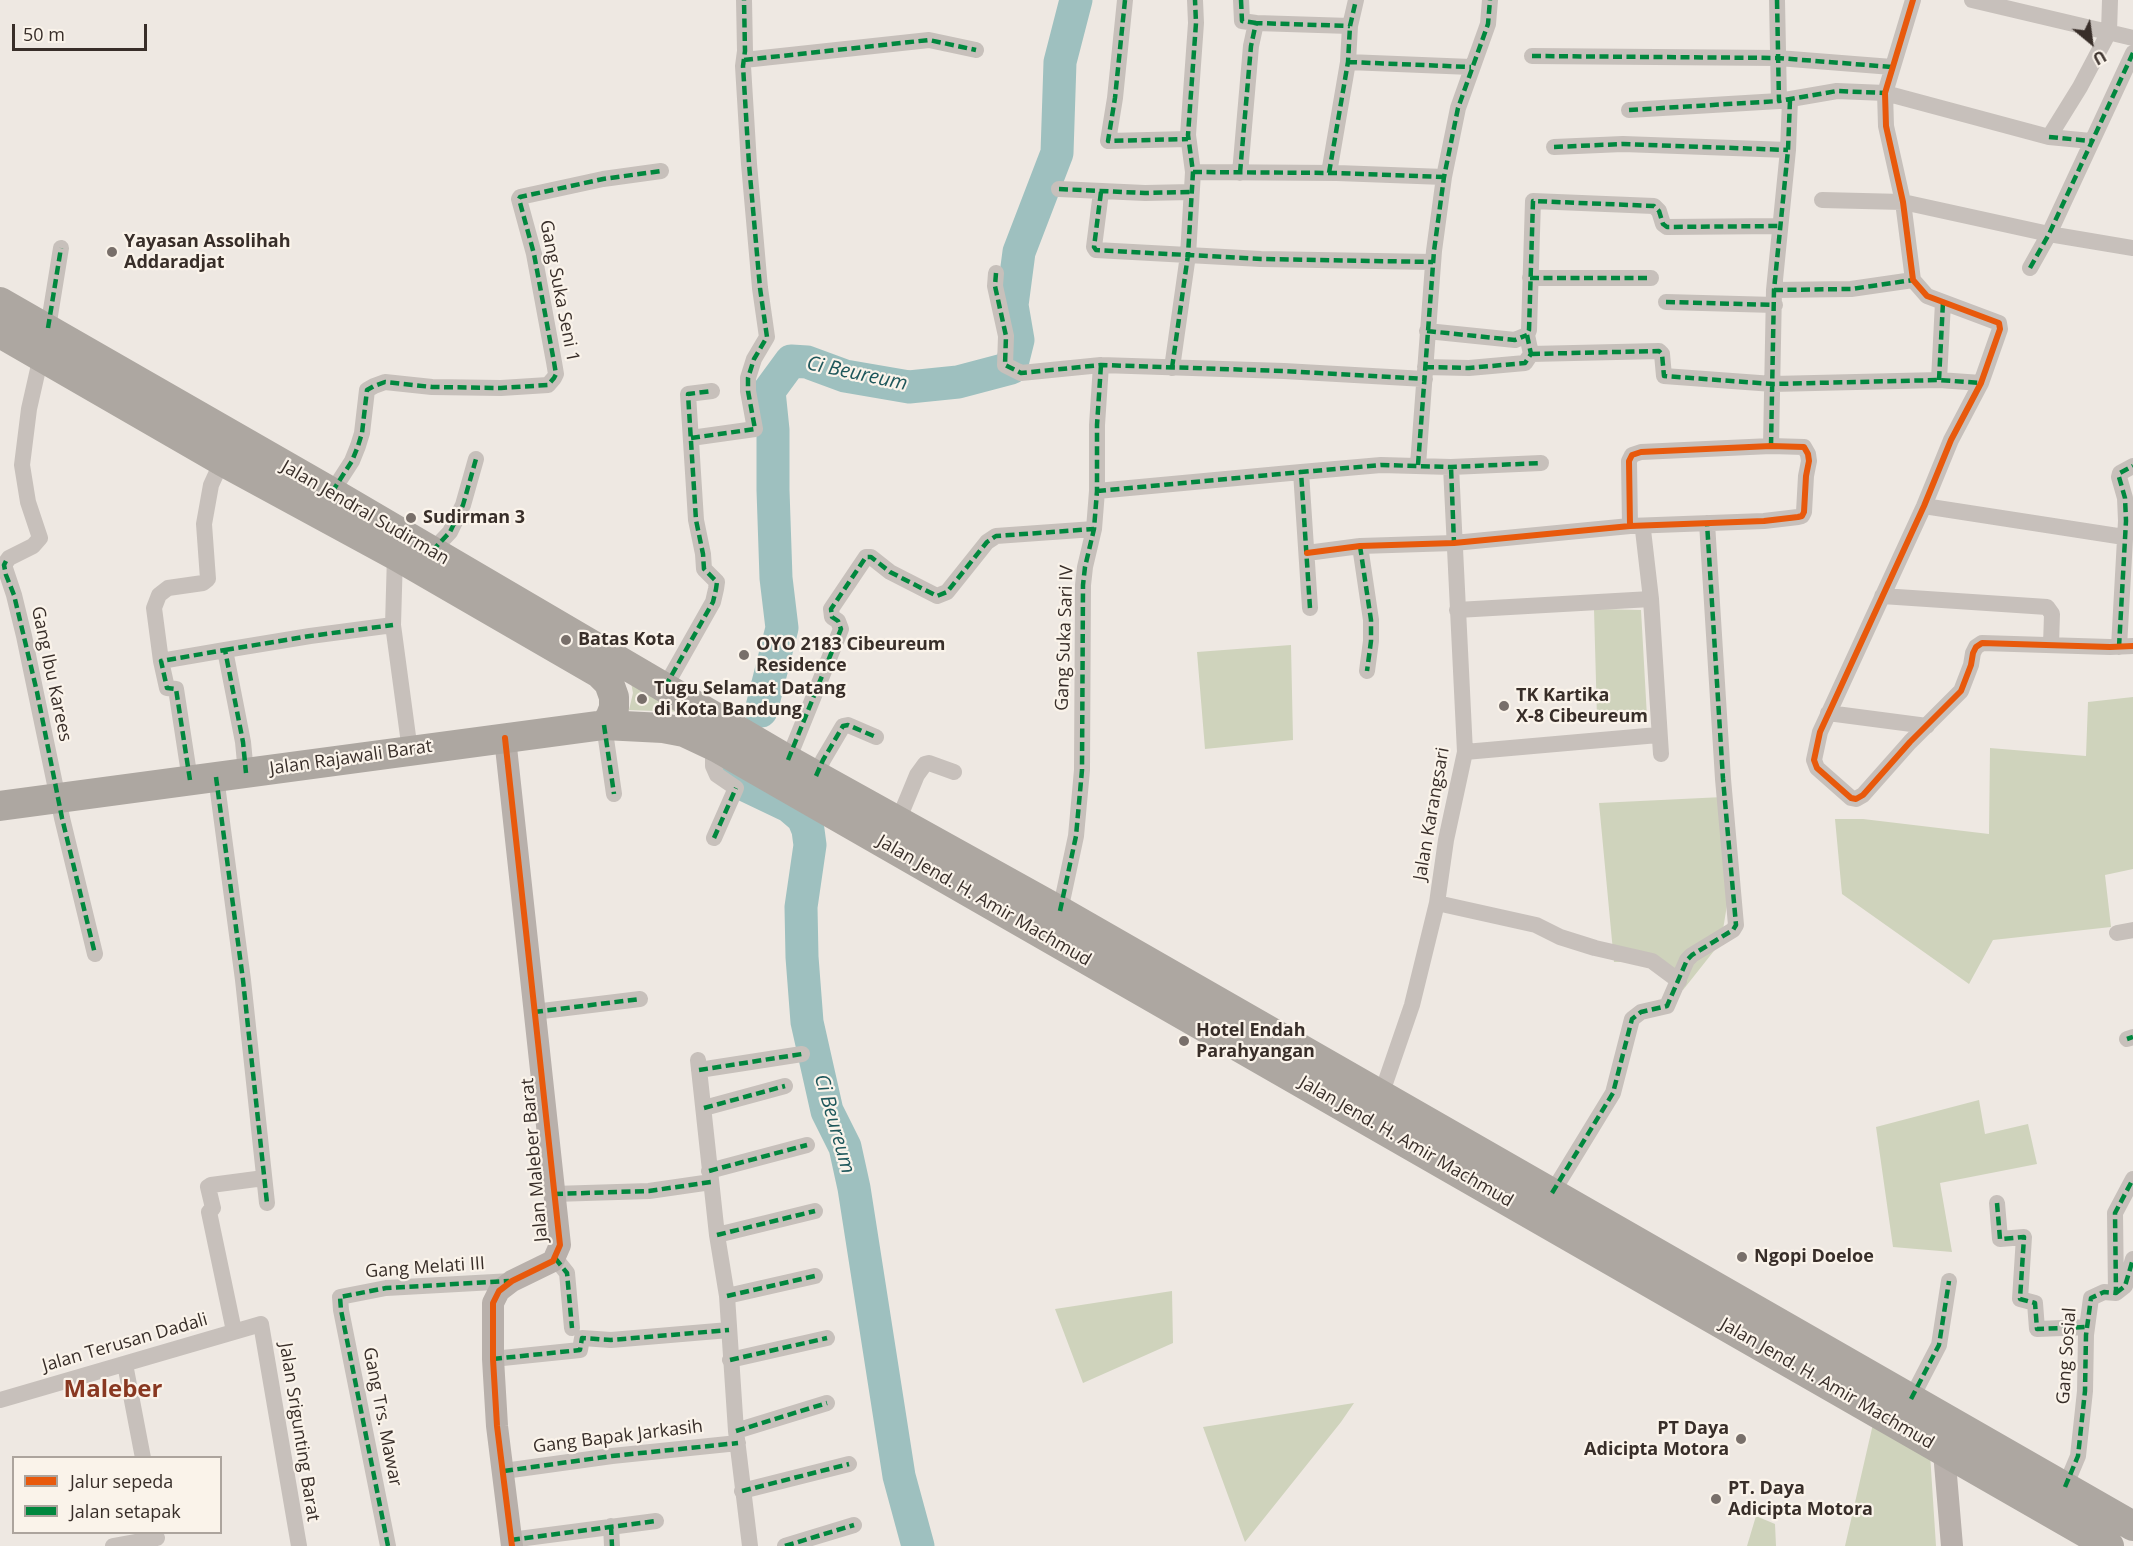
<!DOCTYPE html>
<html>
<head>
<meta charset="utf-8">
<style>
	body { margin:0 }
	#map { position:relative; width:2133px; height:1546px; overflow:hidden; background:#eee8e2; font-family:"Open Sans",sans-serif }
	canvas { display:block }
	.legend { position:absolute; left:12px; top:1456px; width:210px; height:78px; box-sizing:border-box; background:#faf3ea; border:2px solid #aca49d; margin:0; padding:8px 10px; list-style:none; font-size:18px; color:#382e29 }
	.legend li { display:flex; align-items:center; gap:12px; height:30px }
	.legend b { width:30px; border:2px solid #aca49d }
	.north { position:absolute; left:2061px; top:12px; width:60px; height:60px; -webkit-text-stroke:4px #faf3ea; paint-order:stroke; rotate:151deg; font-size:16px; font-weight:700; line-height:24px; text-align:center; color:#382e29 }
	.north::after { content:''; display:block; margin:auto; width:21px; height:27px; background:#382e29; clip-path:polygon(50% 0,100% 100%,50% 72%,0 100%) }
	.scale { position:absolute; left:12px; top:24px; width:135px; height:27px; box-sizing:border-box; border:3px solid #382e29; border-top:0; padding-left:8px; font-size:18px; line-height:21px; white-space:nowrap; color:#382e29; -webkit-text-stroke:4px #faf3ea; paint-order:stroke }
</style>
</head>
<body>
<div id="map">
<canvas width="2133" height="1546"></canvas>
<ul class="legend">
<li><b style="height:8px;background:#e8590c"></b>Jalur sepeda</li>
<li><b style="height:8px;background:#00873e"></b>Jalan setapak</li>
</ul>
<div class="north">U</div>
<div class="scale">50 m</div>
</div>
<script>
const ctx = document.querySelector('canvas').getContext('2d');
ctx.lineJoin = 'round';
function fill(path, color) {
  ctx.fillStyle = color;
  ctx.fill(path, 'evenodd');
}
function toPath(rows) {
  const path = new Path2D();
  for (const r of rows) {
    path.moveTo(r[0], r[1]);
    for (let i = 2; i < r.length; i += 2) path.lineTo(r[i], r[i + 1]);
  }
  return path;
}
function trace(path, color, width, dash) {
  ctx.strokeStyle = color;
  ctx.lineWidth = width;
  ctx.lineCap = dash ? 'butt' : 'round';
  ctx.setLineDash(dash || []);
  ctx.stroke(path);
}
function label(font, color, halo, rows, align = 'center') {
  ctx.font = font + ' "Open Sans",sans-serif';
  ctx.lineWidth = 4.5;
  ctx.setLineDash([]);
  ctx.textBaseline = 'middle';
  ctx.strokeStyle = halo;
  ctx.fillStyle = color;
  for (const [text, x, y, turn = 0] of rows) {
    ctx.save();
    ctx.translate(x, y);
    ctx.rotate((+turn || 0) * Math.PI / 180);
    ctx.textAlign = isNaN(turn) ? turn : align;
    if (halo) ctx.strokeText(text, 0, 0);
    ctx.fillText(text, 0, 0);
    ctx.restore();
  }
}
const green = toPath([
	[1594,609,1641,610,1647,717,1597,718],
	[1291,645,1293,740,1205,749,1197,652],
	[629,672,682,712,629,710,633,693],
	[2133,697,2133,869,2105,875,2111,927,1993,940,1969,984,1842,894,1835,819,1863,819,1989,834,1990,748,2086,756,2088,702],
	[1723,797,1727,905,1721,942,1683,990,1652,962,1614,962,1599,803],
	[1979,1100,1985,1134,2028,1124,2037,1164,1940,1183,1952,1252,1893,1247,1876,1127],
	[1172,1291,1173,1343,1083,1383,1055,1309],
	[1354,1403,1341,1422,1245,1542,1203,1427],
	[1873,1424,1930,1454,1936,1546,1845,1546],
	[1756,1516,1775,1524,1776,1546,1747,1546]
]);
const river = toPath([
	[761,711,782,628,776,578,773,490,773,430,769,391,791,361,807,362,845,376,909,387,958,382,1011,368,1018,340,1012,305,1019,252,1057,153,1060,62,1076,0],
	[738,770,739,778,745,785,789,806,803,818,808,830,810,845,801,907,802,957,807,1022,827,1111,845,1147,854,1188,899,1476,918,1546]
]);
const street = toPath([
	[1125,0,1115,98,1108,141,1188,139],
	[1241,0,1242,21,1256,23],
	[1777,0,1779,101,1837,91,1885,93,2049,137,2080,87,2109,32,2110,0],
	[1913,0,1885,93,1886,126,1903,202,1913,280,1927,296,1999,323,2000,329,1981,383,1951,440,1924,506,1820,732,1814,760,1817,768,1851,798,1856,799,1863,795,1910,742,1961,691,1971,665,1973,653,1976,647,1982,643,2110,647,2133,646],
	[1972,0,2133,38],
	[1532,56,1778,58,1892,67],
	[744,60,929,40,976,50],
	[1348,62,1471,67],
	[1629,110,1779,101],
	[2049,137,2091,141],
	[1554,147,1623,144,1788,150],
	[1193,172,1337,173,1444,177],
	[1240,173,1251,46,1256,23,1350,26],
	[1329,173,1348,62,1350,26,1356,0],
	[1059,189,1145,193,1191,192],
	[1101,192,1094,247,1096,250,1261,259,1433,262],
	[1822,200,1903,202,2049,234,2133,248],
	[2030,268,2049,234,2133,53],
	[996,273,995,286,1006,336,1005,365,1021,373,1101,365,1284,371,1425,379],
	[1530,278,1651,278],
	[1774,290,1851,289,1913,280],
	[1666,302,1775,305],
	[48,328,61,248],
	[1427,331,1515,340,1527,335],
	[1531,354,1659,351,1662,354,1664,376,1773,384,1939,380,1981,383],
	[41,356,29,409,22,465,28,502,40,538,33,546,9,558,4,565,14,595,24,636,62,818,95,954],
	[1425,367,1469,368,1525,363,1531,354,1527,335,1529,330,1533,201,1654,206,1659,211,1663,224,1667,227,1780,226],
	[1172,368,1188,255,1193,172,1188,135,1196,23,1195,0],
	[1939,380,1943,302],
	[691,438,755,429,748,391,748,378,754,359,767,337,760,288,749,164,743,66,745,51,744,0],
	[1771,446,1774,290,1788,150,1790,100],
	[1418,465,1434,251,1444,177,1458,108,1488,24,1490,0],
	[1097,491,1301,472],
	[332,492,352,461,358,446,362,433,367,390,374,386,385,382,432,387,501,388,548,385,554,378,556,374,554,362,534,254,519,199,520,197,603,179,661,171],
	[1924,506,2124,537],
	[1643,530,1651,599,1661,754],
	[1360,546,1371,620,1371,641,1367,671],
	[432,551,450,532,463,505,476,459],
	[1307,553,1360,546,1454,543,1630,526,1764,521,1798,517,1802,516,1804,512,1806,476,1809,461,1808,454,1804,447,1771,446,1641,452,1632,455,1629,461,1630,526],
	[395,555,393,625,410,751],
	[1882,596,2047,607,2052,614,2051,645],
	[1310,608,1301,472,1381,465,1451,467,1541,463],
	[1457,610,1651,599],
	[2119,647,2126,521,2125,498,2119,477,2120,473,2133,466],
	[225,650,310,636,393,625],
	[161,661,225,650,243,742,246,773],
	[665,687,713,602,716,589,717,582,704,569,703,554,696,520,688,394,712,391],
	[1828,713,1927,726],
	[604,725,614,794],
	[1465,752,1658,735],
	[788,760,841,629,838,621,832,617,831,609,866,557,871,557,890,572,937,596,947,592,987,542,996,536,1094,529],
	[816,776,823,760,843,726,848,725,876,737],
	[216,777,243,980,267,1203],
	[190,780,176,689,167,688,161,661,154,608,159,595,168,588,203,583,208,579,204,524,211,485,222,461],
	[898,821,917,775,925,764,929,763,954,772],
	[714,838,736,788,717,775,713,766,713,756,718,748],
	[1437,903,1536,925,1560,937,1595,948,1652,961,1679,981],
	[1060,911,1076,836,1082,770,1083,585,1085,567,1094,529,1097,491,1097,425,1101,365],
	[2117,933,2133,930],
	[534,1012,640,999],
	[2127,1039,2133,1037],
	[698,1060,717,1235,727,1296,736,1431,750,1546],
	[699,1070,802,1054],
	[1379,1101,1412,1005,1437,903,1446,840,1465,752,1451,467],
	[704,1108,785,1086],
	[709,1171,807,1145],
	[1552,1193,1613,1093,1632,1019,1641,1012,1667,1006,1687,960,1692,955,1733,930,1736,925,1723,779,1707,523],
	[554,1194,649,1191,711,1182],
	[1997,1203,2000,1239,2024,1237,2020,1299,2035,1303,2037,1329,2087,1327],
	[717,1235,815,1211],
	[555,1258,567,1273,572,1328],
	[2116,1293,2125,1286,2133,1259],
	[727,1296,815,1276],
	[234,1331,209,1212,213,1208,208,1187,211,1185,264,1178],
	[493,1359,580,1350,582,1338,611,1340,729,1330],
	[730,1360,827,1338],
	[125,1364,143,1458],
	[1911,1399,1939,1345,1949,1281],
	[0,1400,261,1324,299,1546],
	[736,1431,827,1403],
	[504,1471,612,1456,738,1443],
	[2065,1487,2078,1456,2085,1391,2086,1335,2091,1298,2104,1292,2116,1293,2115,1213,2133,1179],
	[742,1491,849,1464],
	[611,1526,612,1546],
	[511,1540,656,1521],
	[113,1546,157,1538],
	[388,1546,341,1310,340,1297,386,1288,512,1281],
	[785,1546,854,1525]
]);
const secondary = toPath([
	[505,738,560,1245,553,1261,512,1281,499,1291,493,1303,493,1359,497,1426,512,1546],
	[1944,1452,1952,1546]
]);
const highway = toPath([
	[0,302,326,489,788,760,1060,911,2133,1526],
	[0,333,222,461,395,555,599,673,609,683,614,697,614,708,610,718,604,725],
	[0,806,604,725,663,728,684,732,718,748,2109,1546]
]);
const quiet = toPath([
	[1125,0,1115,98,1108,141,1188,139],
	[1241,0,1242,21,1256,23],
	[1777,0,1779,101,1837,91,1885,93],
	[1532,56,1778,58,1892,67],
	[744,60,929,40,976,50],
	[1348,62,1471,67],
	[1629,110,1779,101],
	[2049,137,2091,141],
	[1554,147,1623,144,1788,150],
	[1193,172,1337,173,1444,177],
	[1240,173,1251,46,1256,23,1350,26],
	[1329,173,1348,62,1350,26,1356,0],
	[1059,189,1145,193,1191,192],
	[1101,192,1094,247,1096,250,1261,259,1433,262],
	[2030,268,2049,234,2133,53],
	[996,273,995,286,1006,336,1005,365,1021,373,1101,365,1284,371,1425,379],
	[1530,278,1651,278],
	[1774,290,1851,289,1913,280],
	[1666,302,1775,305],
	[48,328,61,248],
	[1427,331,1515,340,1527,335],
	[1531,354,1659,351,1662,354,1664,376,1773,384,1939,380,1981,383],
	[1425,367,1469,368,1525,363,1531,354,1527,335,1529,330,1533,201,1654,206,1659,211,1663,224,1667,227,1780,226],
	[1172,368,1188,255,1193,172,1188,135,1196,23,1195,0],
	[1939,380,1943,302],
	[691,438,755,429,748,391,748,378,754,359,767,337,760,288,749,164,743,66,745,51,744,0],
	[1771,446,1774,290,1788,150,1790,100],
	[1418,465,1434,251,1444,177,1458,108,1488,24,1490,0],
	[1097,491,1301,472],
	[332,492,352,461,358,446,362,433,367,390,374,386,385,382,432,387,501,388,548,385,554,378,556,374,554,362,534,254,519,199,520,197,603,179,661,171],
	[1451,543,1454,543,1451,467],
	[1360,546,1371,620,1371,641,1367,671],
	[432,551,450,532,463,505,476,459],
	[6,561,4,565,6,575,14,595,37,692,62,818,95,954],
	[1310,608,1301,472,1381,465,1451,467,1541,463],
	[2119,647,2126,521,2125,498,2119,477,2120,473,2133,466],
	[225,650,310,636,393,625],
	[665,687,713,602,716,589,717,582,704,569,703,554,696,520,688,394,712,391],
	[604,725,614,794],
	[788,760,841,629,838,621,832,617,831,609,866,557,871,557,890,572,937,596,947,592,987,542,996,536,1094,529],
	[816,776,823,760,843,726,848,725,876,737],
	[216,777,243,980,267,1203],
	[190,780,176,689,167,688,161,661,225,650,243,742,246,773],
	[714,838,736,788],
	[1060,911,1076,836,1082,770,1083,585,1085,567,1094,529,1097,491,1097,425,1101,365],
	[534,1012,640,999],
	[2127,1039,2133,1037],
	[699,1070,802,1054],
	[704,1108,785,1086],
	[709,1171,807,1145],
	[1552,1193,1613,1093,1632,1019,1641,1012,1667,1006,1687,960,1692,955,1733,930,1736,925,1723,779,1707,523],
	[554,1194,649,1191,711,1182],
	[1997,1203,2000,1239,2024,1237,2020,1299,2035,1303,2037,1329,2087,1327],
	[717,1235,815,1211],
	[555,1258,567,1273,572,1328],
	[2116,1293,2125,1286,2133,1259],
	[727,1296,815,1276],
	[493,1359,580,1350,582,1338,611,1340,729,1330],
	[730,1360,827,1338],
	[1911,1399,1939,1345,1949,1281],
	[736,1431,827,1403],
	[504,1471,612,1456,738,1443],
	[2065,1487,2078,1456,2085,1391,2086,1335,2091,1298,2104,1292,2116,1293,2115,1213,2133,1179],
	[742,1491,849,1464],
	[611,1526,612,1546],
	[511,1540,656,1521],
	[388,1546,341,1310,340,1297,386,1288,509,1281],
	[785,1546,854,1525]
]);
const cycleway = toPath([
	[1913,0,1885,93,1886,126,1903,202,1913,280,1927,296,1999,323,2000,329,1981,383,1951,440,1924,506,1820,732,1814,760,1817,768,1851,798,1856,799,1863,795,1910,742,1961,691,1971,665,1973,653,1976,647,1982,643,2110,647,2133,646],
	[1307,553,1360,546,1454,543,1630,526,1764,521,1798,517,1802,516,1804,512,1806,476,1809,461,1808,454,1804,447,1771,446,1641,452,1632,455,1629,461,1630,526],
	[505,738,560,1245,553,1261,512,1281,499,1291,493,1303,493,1359,497,1426,512,1546]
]);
const markers = [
	[112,252,6,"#786f6a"],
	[411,518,6,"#786f6a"],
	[566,640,6,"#786f6a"],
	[744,655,6,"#786f6a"],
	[642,699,6,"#786f6a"],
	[1504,706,6,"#786f6a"],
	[1184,1041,6,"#786f6a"],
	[1742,1257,6,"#786f6a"],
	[1741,1439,6,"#786f6a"],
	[1716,1499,6,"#786f6a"]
];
const poiNames = [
	["Yayasan Assolihah",124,242],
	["Addaradjat",124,263],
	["Sudirman 3",423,518],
	["Batas Kota",578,640],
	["OYO 2183 Cibeureum",756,645],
	["Residence",756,666],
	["Tugu Selamat Datang",654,689],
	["di Kota Bandung",654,710],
	["TK Kartika",1516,696],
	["X-8 Cibeureum",1516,717],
	["Hotel Endah",1196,1031],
	["Parahyangan",1196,1052],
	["Ngopi Doeloe",1754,1257],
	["PT Daya",1729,1429,"right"],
	["Adicipta Motora",1729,1450,"right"],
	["PT. Daya",1728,1489],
	["Adicipta Motora",1728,1510]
];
const streetNames = [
	["Gang Suka Seni 1",559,291,79],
	["Jalan Jendral Sudirman",365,513,30],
	["Gang Suka Sari IV",1065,638,-88],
	["Gang Ibu Karees",51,674,78],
	["Jalan Rajawali Barat",351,758,-8],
	["Jalan Karangsari",1432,814,-80],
	["Jalan Jend. H. Amir Machmud",984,901,30],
	["Jalan Jend. H. Amir Machmud",1406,1142,30],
	["Jalan Maleber Barat",535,1160,-95],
	["Gang Melati III",425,1268,-4],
	["Jalan Terusan Dadali",125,1343,-16],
	["Gang Sosial",2067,1356,-86],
	["Jalan Jend. H. Amir Machmud",1827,1384,30],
	["Gang Trs. Mawar",382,1417,79],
	["Jalan Srigunting Barat",299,1432,81],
	["Gang Bapak Jarkasih",618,1437,-7]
];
const waterNames = [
	["Ci Beureum",857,374,12],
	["Ci Beureum",834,1124,74]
];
const districtNames = [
	["Maleber",113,1390]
];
fill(green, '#cfd3bc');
trace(river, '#9ec0bf', 33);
trace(street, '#c7c0bb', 16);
trace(secondary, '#b8b0ab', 22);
trace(highway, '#ada7a1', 30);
trace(quiet, '#00873e', 4.5, [9, 4.5]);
trace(cycleway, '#e8590c', 6);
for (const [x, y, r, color] of markers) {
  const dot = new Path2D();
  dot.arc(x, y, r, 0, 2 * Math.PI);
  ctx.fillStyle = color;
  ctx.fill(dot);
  trace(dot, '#faf3ea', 2);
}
label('bold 18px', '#382e29', '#faf3ea', poiNames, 'left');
label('18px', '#382e29', '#faf3ea', streetNames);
label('italic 20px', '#1e575b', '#faf3ea', waterNames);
label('bold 24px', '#893821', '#faf3ea', districtNames);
</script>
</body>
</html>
